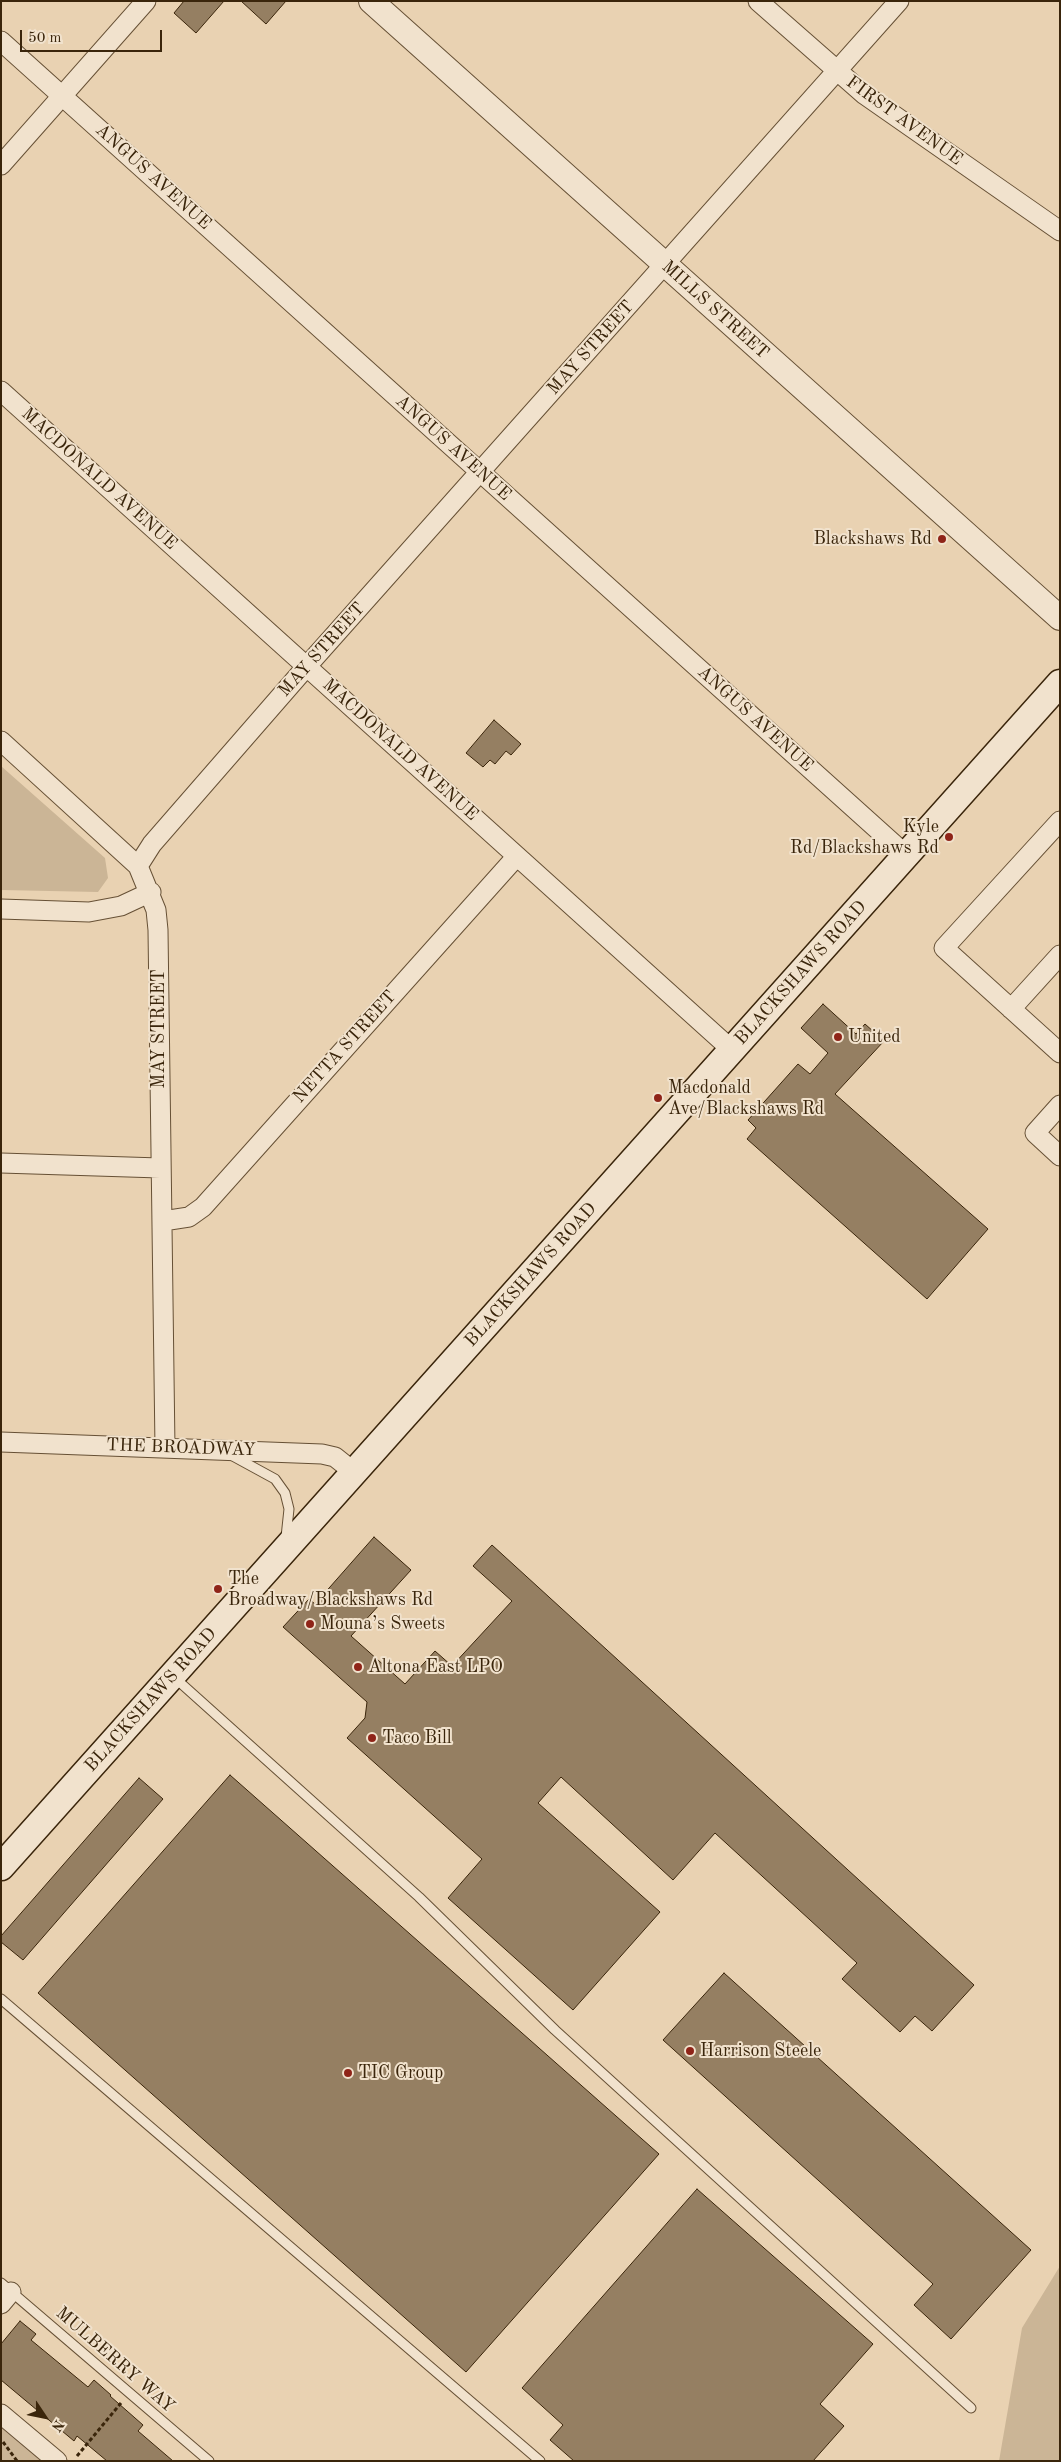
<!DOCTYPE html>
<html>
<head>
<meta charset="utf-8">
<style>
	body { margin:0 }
	#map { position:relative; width:1061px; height:2462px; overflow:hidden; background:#e9d2b2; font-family:"Old Standard TT",serif }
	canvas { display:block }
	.frame { position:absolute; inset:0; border:2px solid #3a250b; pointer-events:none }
	.north { position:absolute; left:20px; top:2392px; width:50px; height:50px; -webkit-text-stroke:4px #f1e2cd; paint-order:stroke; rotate:124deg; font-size:14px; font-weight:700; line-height:20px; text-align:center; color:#3a250b }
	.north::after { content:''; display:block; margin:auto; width:18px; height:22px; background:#3a250b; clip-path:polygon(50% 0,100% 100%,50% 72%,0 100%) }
	.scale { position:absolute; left:20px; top:30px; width:142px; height:22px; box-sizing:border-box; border:2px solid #3a250b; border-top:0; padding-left:6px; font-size:15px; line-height:18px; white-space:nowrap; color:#3a250b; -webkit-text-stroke:4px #f1e2cd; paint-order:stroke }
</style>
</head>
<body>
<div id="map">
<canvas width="1061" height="2462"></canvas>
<div class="frame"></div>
<div class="north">N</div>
<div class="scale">50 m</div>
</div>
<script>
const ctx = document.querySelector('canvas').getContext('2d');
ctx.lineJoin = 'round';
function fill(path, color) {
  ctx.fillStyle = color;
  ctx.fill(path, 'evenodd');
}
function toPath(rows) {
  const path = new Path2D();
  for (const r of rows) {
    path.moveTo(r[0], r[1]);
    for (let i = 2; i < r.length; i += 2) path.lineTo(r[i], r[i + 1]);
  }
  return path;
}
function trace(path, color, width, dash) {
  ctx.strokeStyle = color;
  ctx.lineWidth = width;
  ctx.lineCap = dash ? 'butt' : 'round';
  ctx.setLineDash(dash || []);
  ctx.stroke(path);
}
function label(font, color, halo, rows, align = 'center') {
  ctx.font = font + ' "Old Standard TT",serif';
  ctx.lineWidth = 4;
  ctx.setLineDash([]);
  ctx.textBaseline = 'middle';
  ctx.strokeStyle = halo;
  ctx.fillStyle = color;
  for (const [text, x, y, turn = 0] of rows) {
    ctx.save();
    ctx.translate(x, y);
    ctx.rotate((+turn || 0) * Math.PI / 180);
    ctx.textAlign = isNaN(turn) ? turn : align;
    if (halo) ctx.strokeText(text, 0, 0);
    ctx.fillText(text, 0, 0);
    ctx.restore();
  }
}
const green = toPath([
	[1,766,105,858,108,878,98,892,1,890],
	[1060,2266,1060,2461,999,2461,1022,2328],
	[1,2426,43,2461,1,2461]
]);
const building = toPath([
	[184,1,224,1,196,33,174,13,184,1],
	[241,1,286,1,266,24,241,1],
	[494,720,521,744,511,755,506,751,495,764,490,760,483,767,466,753,494,720],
	[823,1004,856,1034,865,1024,884,1041,835,1094,988,1229,927,1299,747,1139,756,1128,748,1120,798,1064,810,1074,828,1053,801,1028,823,1004],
	[374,1537,411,1570,351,1636,405,1684,435,1651,452,1666,512,1601,473,1566,492,1545,974,1985,932,2031,915,2016,900,2032,842,1979,857,1963,715,1833,673,1880,561,1777,538,1803,660,1912,573,2010,448,1898,482,1859,347,1738,365,1718,367,1702,283,1627,309,1599,315,1604,374,1537],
	[230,1775,659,2154,466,2372,38,1993,230,1775],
	[139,1778,163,1799,23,1960,1,1942,1,1936,139,1778],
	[724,1973,1031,2250,951,2339,914,2305,933,2284,663,2040,724,1973],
	[697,2189,873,2344,820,2404,844,2426,813,2461,574,2461,550,2440,563,2425,522,2388,697,2189],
	[20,2321,36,2334,31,2340,88,2387,94,2380,111,2395,110,2396,143,2425,138,2431,173,2461,107,2461,77,2436,74,2441,1,2380,1,2344,20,2321]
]);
const path = toPath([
	[3,2442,17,2461],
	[77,2456,121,2403]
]);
const service = toPath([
	[231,1455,275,1479,285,1493,289,1509,286,1537],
	[175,1678,419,1897,555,2030,971,2408],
	[1,1999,540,2461],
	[1,2283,209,2461]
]);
const minor = toPath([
	[758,1,865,95,1060,231],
	[1,41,906,855],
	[1,165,146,1],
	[1,391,732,1050],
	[1,741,138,866],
	[1060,821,944,948,1060,1053],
	[1,909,89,912,121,906,151,892],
	[1011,1009,1060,955],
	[1060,1105,1035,1133,1060,1156],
	[1,1163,160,1168],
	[163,1221,189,1217,203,1207,517,856],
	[1,1442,322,1454,335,1457,355,1473],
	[165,1448,158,930,156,910,138,866,152,844,307,666,899,1],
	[1,2304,11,2292],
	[1,2414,57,2461]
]);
const tertiary = toPath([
	[371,1,1060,618]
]);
const secondary = toPath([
	[1,1867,1060,683]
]);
const markers = [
	[942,539,5,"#8f2418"],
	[949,837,5,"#8f2418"],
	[838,1037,5,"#8f2418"],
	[658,1098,5,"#8f2418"],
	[218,1589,5,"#8f2418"],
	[310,1624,5,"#8f2418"],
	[358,1667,5,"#8f2418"],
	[372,1738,5,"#8f2418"],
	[690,2051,5,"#8f2418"],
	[348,2073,5,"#8f2418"]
];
const streetNames = [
	["FIRST AVENUE",904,121,36],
	["ANGUS AVENUE",153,177,42],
	["MILLS STREET",715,310,42],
	["MAY STREET",591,348,-48],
	["ANGUS AVENUE",453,448,42],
	["MACDONALD AVENUE",99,479,42],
	["MAY STREET",322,650,-48],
	["ANGUS AVENUE",755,719,42],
	["MACDONALD AVENUE",400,750,42],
	["BLACKSHAWS ROAD",801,973,-48],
	["MAY STREET",159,1029,-90],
	["NETTA STREET",345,1047,-48],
	["BLACKSHAWS ROAD",531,1275,-48],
	["THE BROADWAY",181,1448,2],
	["BLACKSHAWS ROAD",151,1700,-48],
	["MULBERRY WAY",115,2360,41]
];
const poiNames = [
	["Blackshaws Rd",932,539,"right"],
	["Kyle",939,827,"right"],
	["Rd/Blackshaws Rd",939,848,"right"],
	["United",848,1037],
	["Macdonald",668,1088],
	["Ave/Blackshaws Rd",668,1109],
	["The",228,1579],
	["Broadway/Blackshaws Rd",228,1600],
	["Mouna’s Sweets",320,1624],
	["Altona East LPO",368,1667],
	["Taco Bill",382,1738],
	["Harrison Steele",700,2051],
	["TIC Group",358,2073]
];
fill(green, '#cbb596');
fill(building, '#957f62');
trace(building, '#3a250b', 1);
trace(service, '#665035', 11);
trace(minor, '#665035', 21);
trace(tertiary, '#665035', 26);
trace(secondary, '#3a250b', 29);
trace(path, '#3a250b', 3, [4, 2.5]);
trace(service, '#f1e2cd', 9);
trace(minor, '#f1e2cd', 19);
trace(tertiary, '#f1e2cd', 24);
trace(secondary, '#f1e2cd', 26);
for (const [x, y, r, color] of markers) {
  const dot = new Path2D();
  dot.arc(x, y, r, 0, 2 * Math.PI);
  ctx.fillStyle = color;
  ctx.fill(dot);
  trace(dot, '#f1e2cd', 2);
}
label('18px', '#3a250b', '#f1e2cd', streetNames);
label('18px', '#3a250b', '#f1e2cd', poiNames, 'left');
</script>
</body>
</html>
